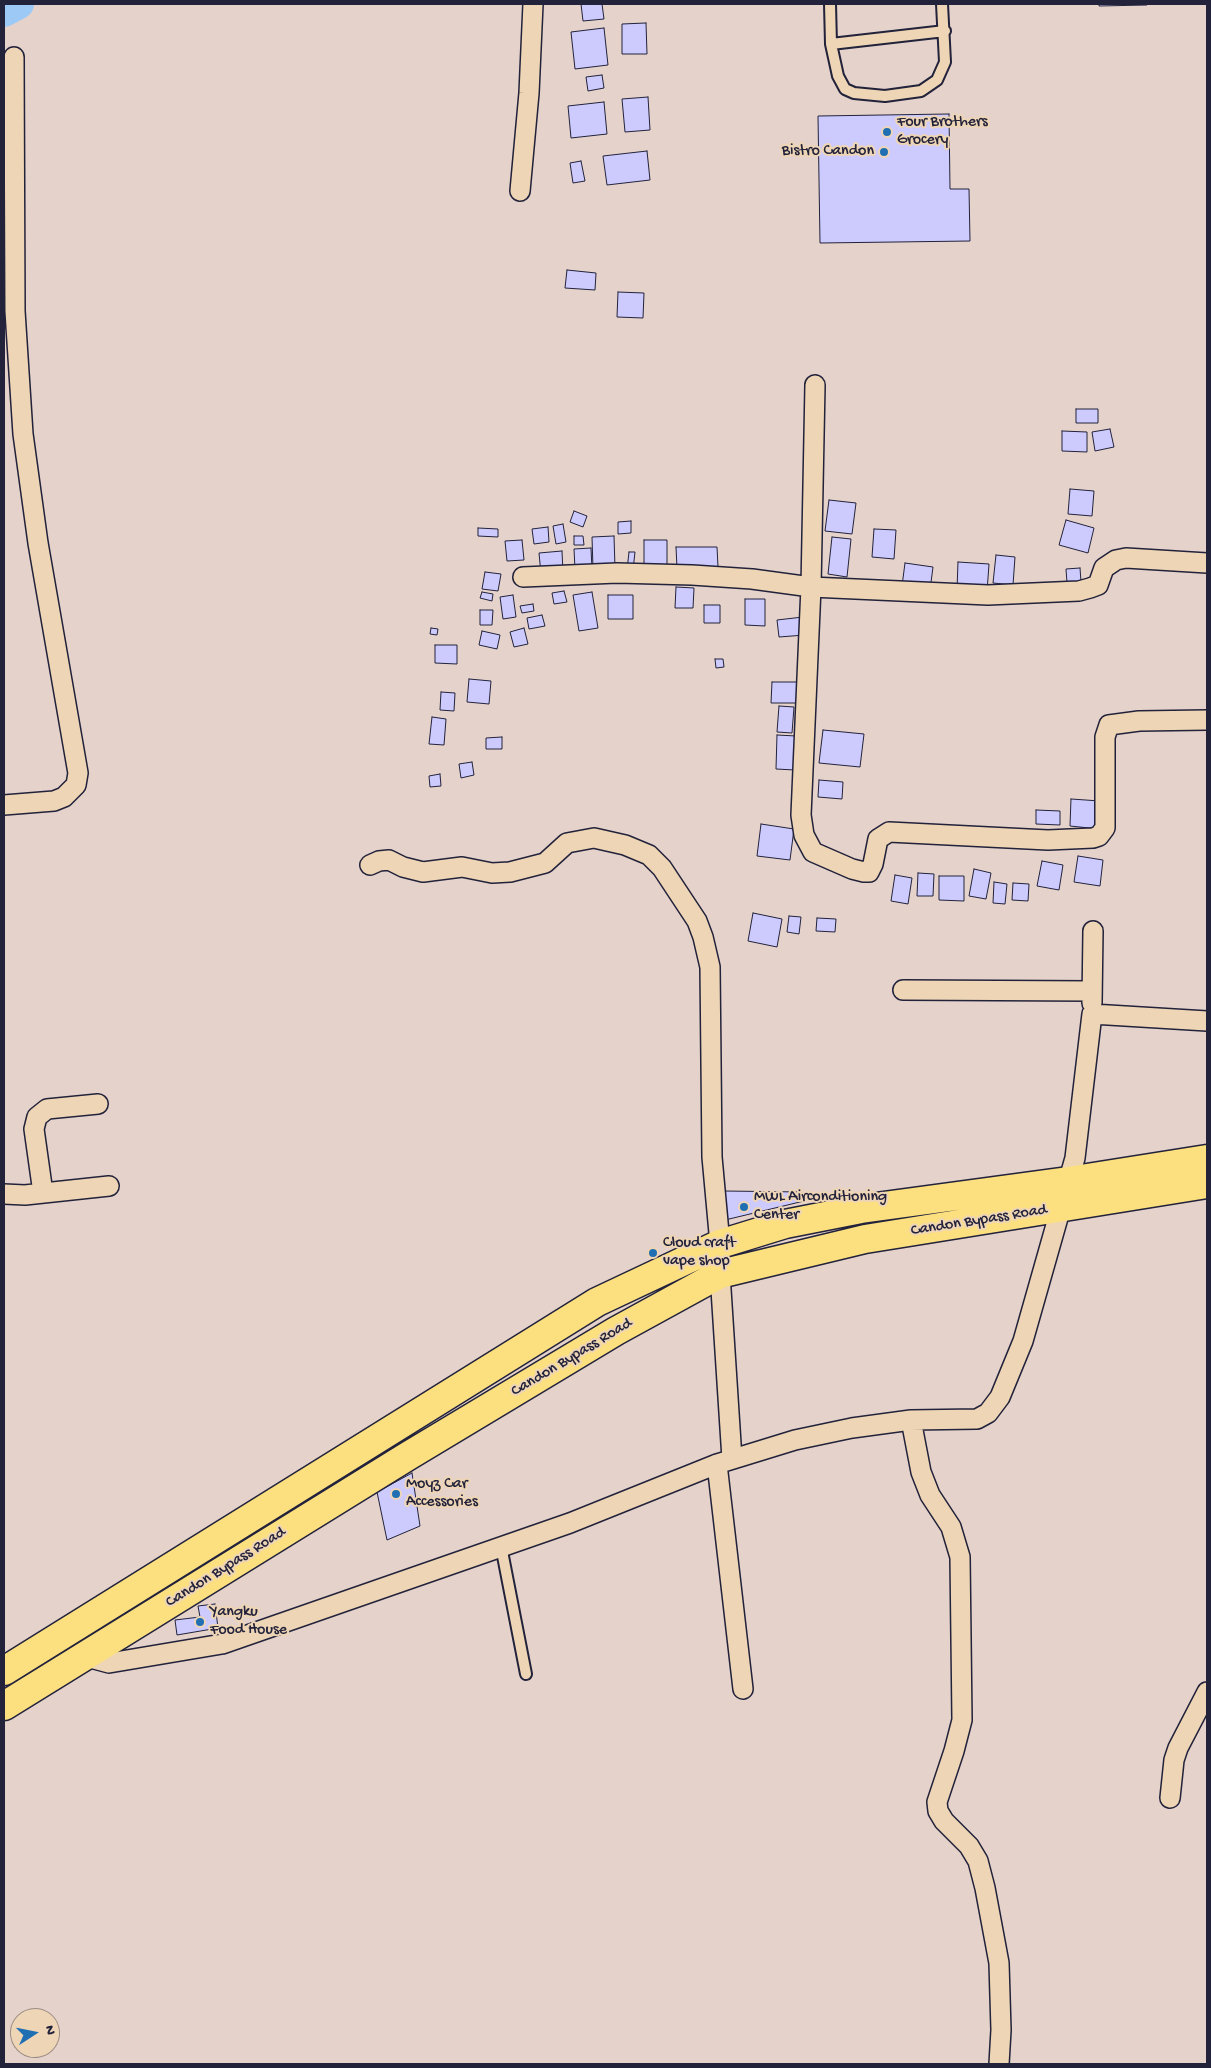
<!DOCTYPE html>
<html>
<head>
<meta charset="utf-8">
<style>
	body { margin:0 }
	#map { position:relative; width:1211px; height:2068px; overflow:hidden; background:#e4d2cb; font-family:"Gochi Hand",sans-serif }
	canvas { display:block }
	.frame { position:absolute; inset:0; border:5px solid #22223b; pointer-events:none }
	.north { position:absolute; left:10px; top:2008px; width:50px; height:50px; box-sizing:border-box; background:#eed5b5; border:1px solid #9c8d84; border-radius:50%; rotate:79deg; font-size:14px; font-weight:700; line-height:20px; text-align:center; color:#22223b }
	.north::after { content:''; display:block; margin:auto; width:18px; height:22px; background:#1f6fb2; clip-path:polygon(50% 0,100% 100%,50% 72%,0 100%) }
</style>
</head>
<body>
<div id="map">
<canvas width="1211" height="2068"></canvas>
<div class="frame"></div>
<div class="north">N</div>
</div>
<script>
const ctx = document.querySelector('canvas').getContext('2d');
ctx.lineJoin = 'round';
function toPath(rows) {
  const path = new Path2D();
  for (const r of rows) {
    path.moveTo(r[0], r[1]);
    for (let i = 2; i < r.length; i += 2) path.lineTo(r[i], r[i + 1]);
  }
  return path;
}
function trace(path, color, width, dash) {
  ctx.strokeStyle = color;
  ctx.lineWidth = width;
  ctx.lineCap = dash ? 'butt' : 'round';
  ctx.setLineDash(dash || []);
  ctx.stroke(path);
}
function fill(path, color) {
  ctx.fillStyle = color;
  ctx.fill(path, 'evenodd');
}
function label(font, color, halo, rows, align = 'center') {
  ctx.font = font + ' "Gochi Hand",sans-serif';
  ctx.lineWidth = 4;
  ctx.setLineDash([]);
  ctx.textBaseline = 'middle';
  ctx.strokeStyle = halo;
  ctx.fillStyle = color;
  for (const [text, x, y, turn = 0] of rows) {
    ctx.save();
    ctx.translate(x, y);
    ctx.rotate((+turn || 0) * Math.PI / 180);
    ctx.textAlign = isNaN(turn) ? turn : align;
    if (halo) ctx.strokeText(text, 0, 0);
    ctx.fillText(text, 0, 0);
    ctx.restore();
  }
}
const river = toPath([
	[4,12,19,4]
]);
const building = toPath([
	[581,4,602,4,604,19,583,21,581,4],
	[1099,4,1147,4,1147,5,1099,6,1099,4],
	[646,23,647,54,622,54,622,24,646,23],
	[604,28,608,65,575,69,571,32,604,28],
	[602,75,604,88,588,91,586,77,602,75],
	[648,97,650,130,625,132,622,99,648,97],
	[604,102,607,134,571,138,568,106,604,102],
	[949,114,950,189,969,189,970,241,820,243,818,116,949,114],
	[647,151,650,180,607,185,603,156,647,151],
	[581,161,585,181,573,183,570,163,581,161],
	[567,270,596,273,595,290,565,288,567,270],
	[618,292,644,293,643,318,617,317,618,292],
	[1076,409,1098,409,1098,423,1076,423,1076,409],
	[1110,429,1114,447,1095,451,1092,432,1110,429],
	[1062,431,1087,432,1087,452,1062,451,1062,431],
	[1070,489,1094,491,1092,516,1068,514,1070,489],
	[829,500,856,503,852,534,825,531,829,500],
	[574,511,587,516,583,527,570,522,574,511],
	[1066,520,1094,528,1088,553,1059,545,1066,520],
	[631,521,631,533,618,534,618,522,631,521],
	[563,524,566,542,556,544,553,526,563,524],
	[548,527,549,542,534,544,532,529,548,527],
	[478,528,498,529,498,537,478,536,478,528],
	[874,529,896,530,894,559,872,557,874,529],
	[574,536,583,536,584,545,574,545,574,536],
	[614,536,615,568,593,569,592,537,614,536],
	[832,537,851,539,847,577,828,574,832,537],
	[522,540,524,560,507,561,505,541,522,540],
	[644,540,667,540,667,565,644,566,644,540],
	[676,547,717,547,718,567,677,568,676,547],
	[591,548,592,569,575,569,574,549,591,548],
	[562,551,563,573,541,574,539,553,562,551],
	[629,552,635,552,633,570,627,570,629,552],
	[996,555,1015,557,1013,585,993,583,996,555],
	[958,562,989,564,987,592,957,590,958,562],
	[905,563,933,567,930,590,902,586,905,563],
	[1080,568,1081,582,1067,583,1066,569,1080,568],
	[485,572,501,574,498,591,482,589,485,572],
	[676,587,694,588,693,608,675,608,676,587],
	[564,591,567,602,554,604,552,593,564,591],
	[482,592,493,594,492,601,480,598,482,592],
	[592,592,598,628,579,631,573,595,592,592],
	[513,595,516,617,503,619,500,597,513,595],
	[608,595,633,595,633,619,608,619,608,595],
	[745,599,765,599,765,626,745,625,745,599],
	[533,604,534,611,522,613,520,606,533,604],
	[704,605,720,605,720,623,704,623,704,605],
	[480,610,493,610,492,625,480,625,480,610],
	[542,615,545,626,529,629,527,618,542,615],
	[803,617,805,635,779,637,777,620,803,617],
	[431,628,438,629,437,635,430,634,431,628],
	[524,628,528,644,514,647,510,632,524,628],
	[482,631,500,635,497,649,479,645,482,631],
	[435,645,457,645,457,664,435,663,435,645],
	[715,659,723,659,724,667,716,668,715,659],
	[469,679,491,681,489,704,467,702,469,679],
	[772,682,801,682,801,703,771,703,772,682],
	[441,692,455,693,454,711,440,710,441,692],
	[779,706,794,707,792,733,777,732,779,706],
	[432,717,446,719,444,745,429,744,432,717],
	[823,730,864,734,860,767,819,763,823,730],
	[777,735,796,736,795,770,776,769,777,735],
	[502,737,502,749,486,749,486,738,502,737],
	[472,762,474,775,461,778,459,764,472,762],
	[440,774,441,786,430,787,429,776,440,774],
	[819,780,843,782,842,799,818,797,819,780],
	[1071,799,1100,801,1099,829,1070,826,1071,799],
	[1036,810,1060,811,1060,825,1036,824,1036,810],
	[761,824,794,829,790,860,757,856,761,824],
	[1078,856,1103,860,1100,886,1074,882,1078,856],
	[1042,861,1063,865,1059,890,1037,886,1042,861],
	[974,869,991,873,986,899,969,896,974,869],
	[918,873,934,874,933,896,917,896,918,873],
	[895,875,912,878,908,904,891,901,895,875],
	[939,876,964,876,964,901,939,900,939,876],
	[994,882,1007,884,1005,904,993,903,994,882],
	[1013,883,1029,884,1028,901,1012,900,1013,883],
	[753,913,782,919,777,947,748,941,753,913],
	[789,916,801,917,799,934,787,932,789,916],
	[817,918,836,919,835,932,816,931,817,918],
	[723,1191,802,1192,804,1201,725,1220,723,1191],
	[412,1473,420,1526,387,1540,377,1492,412,1473],
	[215,1604,218,1628,177,1635,175,1620,200,1617,198,1606,215,1604]
]);
const lane = toPath([
	[830,4,831,44,838,76,845,89,854,93,885,96,921,91,937,80,945,62,942,4],
	[831,44,945,31],
	[501,1546,526,1674]
]);
const street = toPath([
	[520,191,529,93,533,4],
	[815,385,811,587,801,815,804,835,813,852,852,869,864,872,869,872,873,864,878,839,889,832,1048,840,1093,838,1099,836,1105,828,1105,737,1109,725,1139,721,1207,720],
	[523,577,617,573,692,575,752,579,811,587,988,595,1079,591,1090,588,1098,585,1104,568,1116,560,1126,558,1207,563],
	[4,805,54,801,64,797,76,785,78,773,38,543,23,434,15,311,14,57],
	[370,865,379,861,389,860,403,867,423,872,462,867,492,873,510,872,545,863,567,843,594,838,625,845,649,855,662,868,697,921,703,937,710,967,712,1157,720,1244],
	[903,990,1092,991],
	[1092,1003,1093,931],
	[43,1193,34,1129,37,1117,47,1109,98,1104],
	[4,1194,25,1195,109,1186],
	[720,1274,732,1459],
	[911,1420,921,1472,930,1495,951,1527,960,1557,962,1720,954,1751,937,1802,938,1811,944,1821,969,1846,978,1861,985,1888,999,1963,1001,2030,999,2064],
	[717,1464,743,1689],
	[83,1656,109,1663,222,1644,570,1523,717,1464,795,1440,852,1428,911,1420,977,1419,988,1413,1000,1397,1023,1341,1075,1158,1092,1014,1207,1021],
	[1170,1798,1174,1760,1178,1748,1207,1692]
]);
const highway = toPath([
	[4,1671,597,1302,720,1244,785,1224,861,1209,1068,1181,1207,1159],
	[4,1706,408,1456,616,1331,720,1274,865,1239,1207,1184]
]);
const markers = [
	[887,132,5,"#1f6fb2"],
	[884,152,5,"#1f6fb2"],
	[744,1207,5,"#1f6fb2"],
	[653,1253,5,"#1f6fb2"],
	[396,1494,5,"#1f6fb2"],
	[200,1622,5,"#1f6fb2"]
];
const poiNames = [
	["Four Brothers",897,123],
	["Grocery",897,141],
	["Bistro Candon",874,152,"right"],
	["MWL Airconditioning",754,1198],
	["Center",754,1216],
	["Cloud craft",663,1244],
	["vape shop",663,1262],
	["Moyz Car",406,1485],
	["Accessories",406,1503],
	["Yangku",210,1613],
	["Food House",210,1631]
];
const streetNames = [
	["Candon Bypass Road",979,1221,-9],
	["Candon Bypass Road",572,1358,-31],
	["Candon Bypass Road",226,1568,-32]
];
trace(river, '#9cc9f6', 30);
fill(building, '#cdcbfe');
trace(building, '#22223b', 1);
trace(lane, '#22223b', 14);
trace(street, '#22223b', 22);
trace(highway, '#22223b', 31);
trace(lane, '#eed5b5', 10);
trace(street, '#eed5b5', 19);
trace(highway, '#fce080', 28);
for (const [x, y, r, color] of markers) {
  const dot = new Path2D();
  dot.arc(x, y, r, 0, 2 * Math.PI);
  ctx.fillStyle = color;
  ctx.fill(dot);
  trace(dot, '#eed5b5', 2);
}
label('16px', '#22223b', '#eed5b5', poiNames, 'left');
label('16px', '#22223b', '#eed5b5', streetNames);
</script>
</body>
</html>
